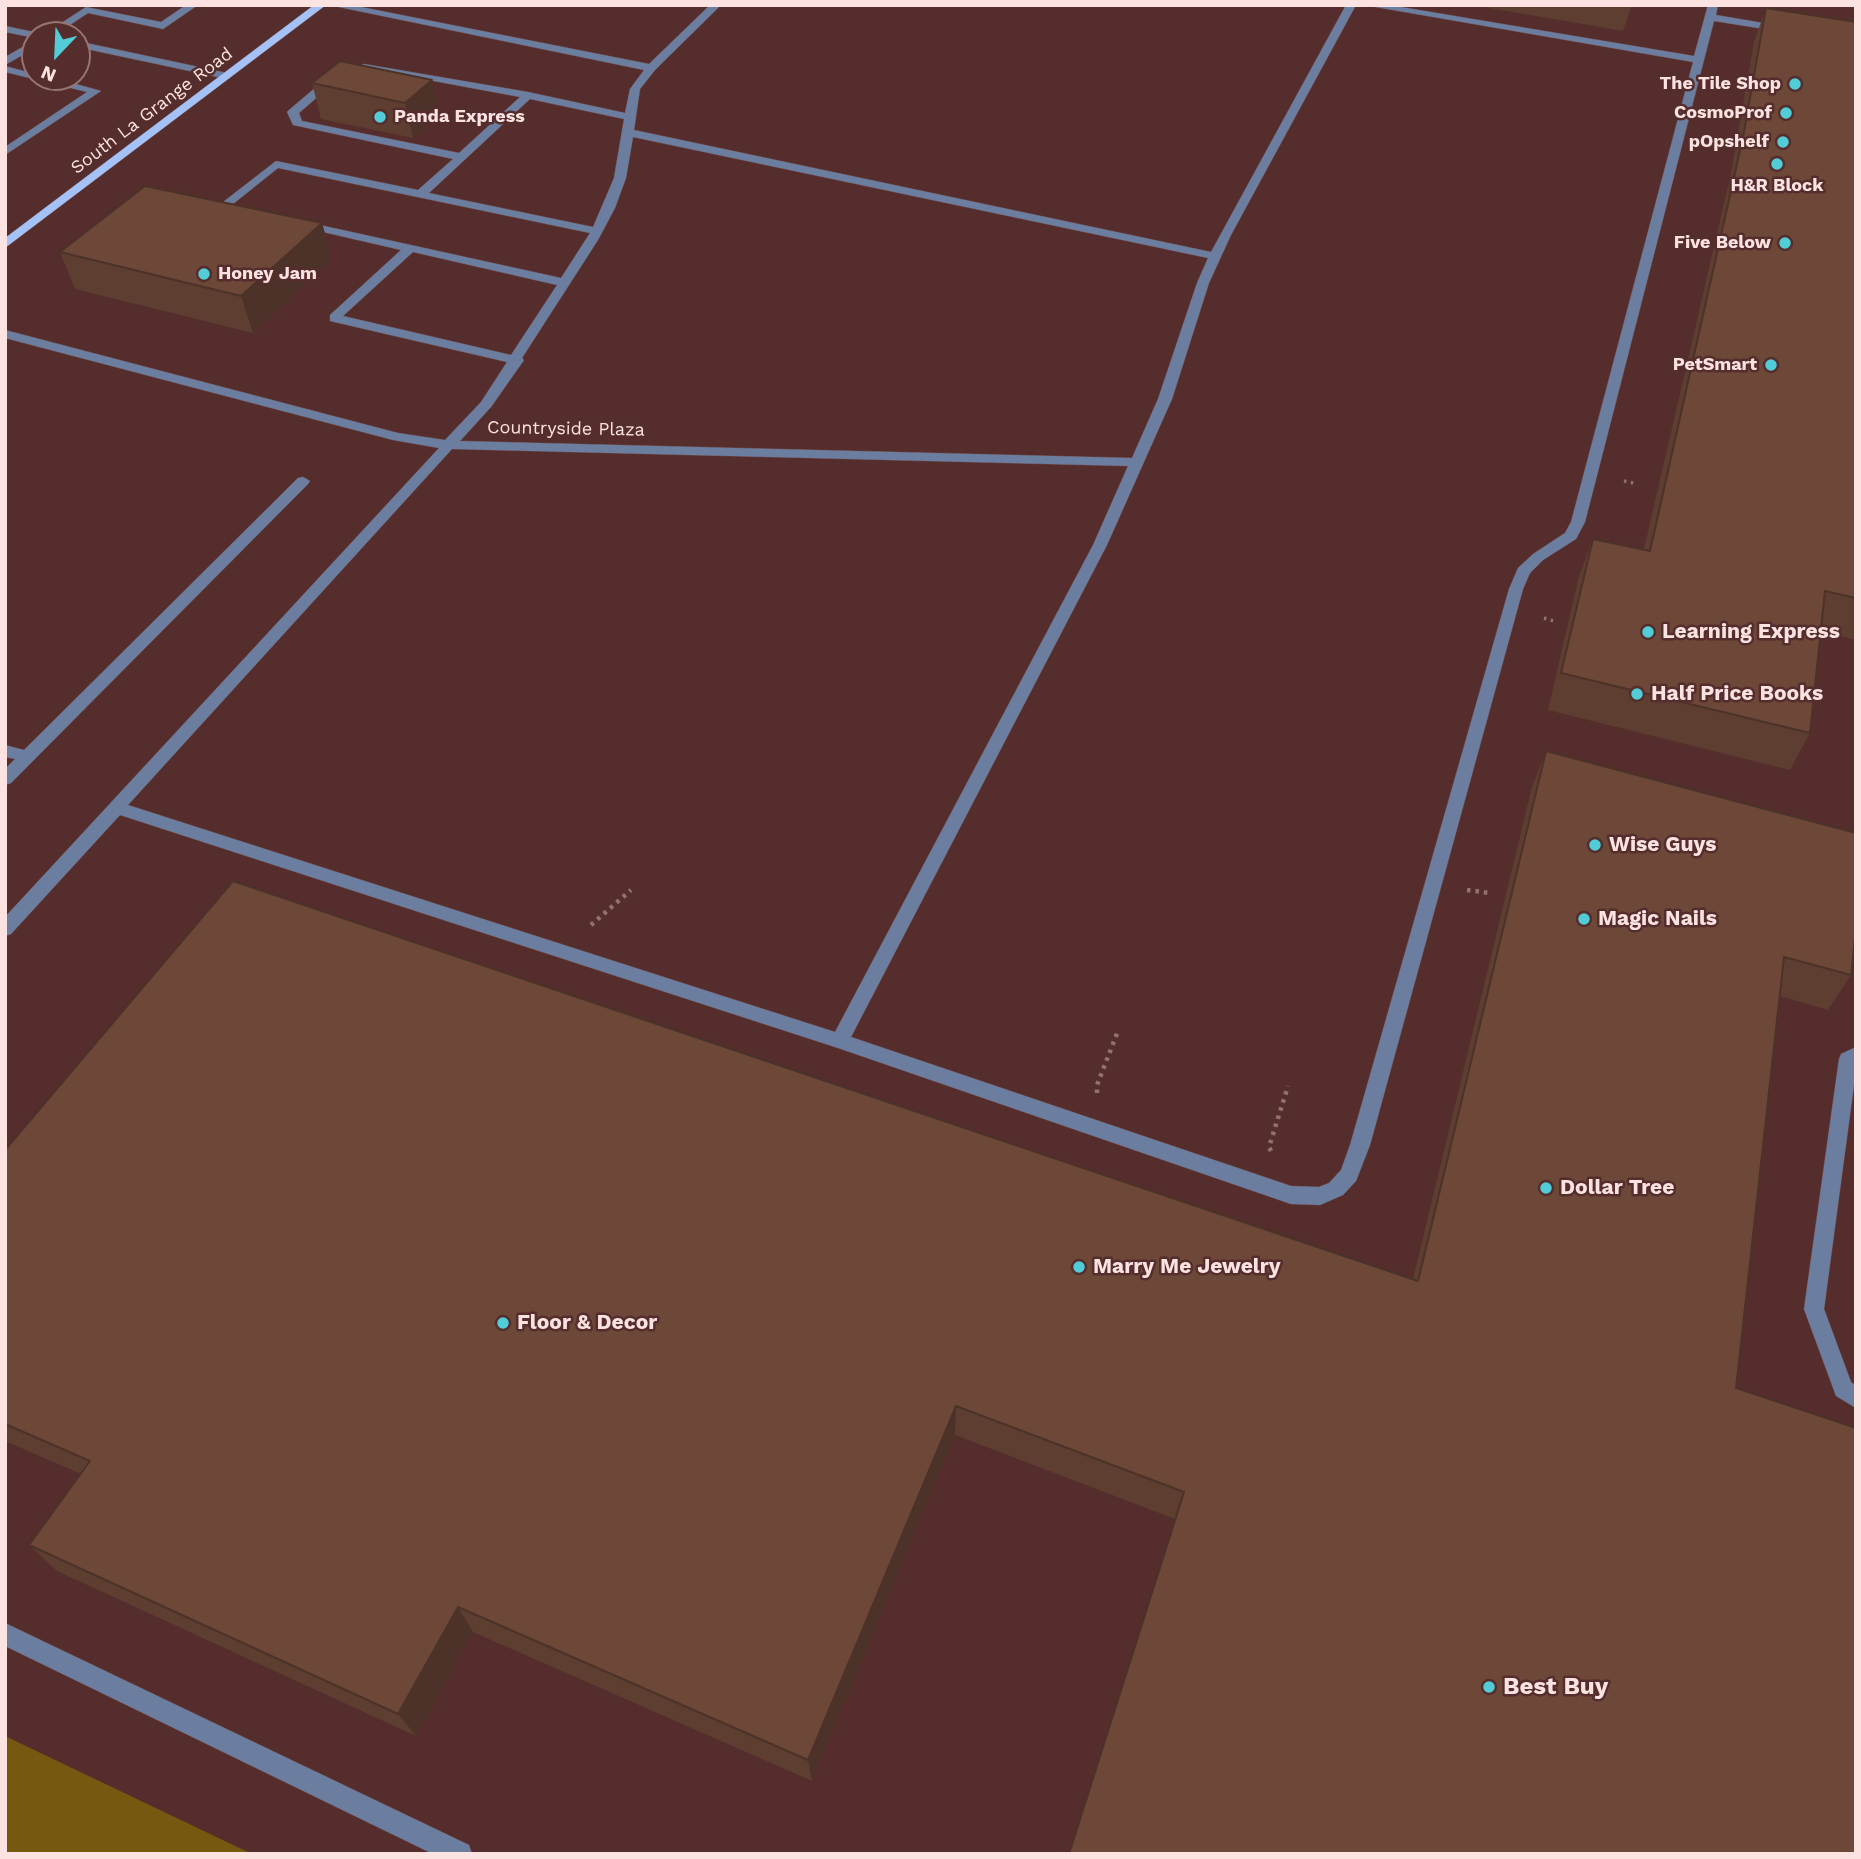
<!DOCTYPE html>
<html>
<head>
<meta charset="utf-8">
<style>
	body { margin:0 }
	#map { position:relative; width:1861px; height:1859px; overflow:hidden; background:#542d2c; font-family:"Work Sans",sans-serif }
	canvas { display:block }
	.frame { position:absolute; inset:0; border:7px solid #fce2e0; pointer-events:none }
	.north { position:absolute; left:21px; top:21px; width:70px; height:70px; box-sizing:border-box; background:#542d2c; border:2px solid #977574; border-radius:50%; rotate:203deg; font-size:19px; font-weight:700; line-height:28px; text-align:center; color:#fce2e0 }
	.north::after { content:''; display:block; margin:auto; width:24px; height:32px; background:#52ccd6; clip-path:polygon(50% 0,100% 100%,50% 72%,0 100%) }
</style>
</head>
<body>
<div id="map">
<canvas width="1861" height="1859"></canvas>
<div class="frame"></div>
<div class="north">N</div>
</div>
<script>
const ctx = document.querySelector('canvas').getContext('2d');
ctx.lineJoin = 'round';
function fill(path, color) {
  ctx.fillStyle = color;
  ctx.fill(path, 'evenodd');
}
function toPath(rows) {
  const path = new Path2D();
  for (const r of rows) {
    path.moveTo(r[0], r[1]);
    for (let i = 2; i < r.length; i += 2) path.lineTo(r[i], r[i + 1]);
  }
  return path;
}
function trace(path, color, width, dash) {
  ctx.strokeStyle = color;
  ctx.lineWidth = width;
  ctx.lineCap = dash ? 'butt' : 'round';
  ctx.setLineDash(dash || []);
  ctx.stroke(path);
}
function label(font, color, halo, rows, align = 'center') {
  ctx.font = font + ' "Work Sans",sans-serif';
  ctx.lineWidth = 5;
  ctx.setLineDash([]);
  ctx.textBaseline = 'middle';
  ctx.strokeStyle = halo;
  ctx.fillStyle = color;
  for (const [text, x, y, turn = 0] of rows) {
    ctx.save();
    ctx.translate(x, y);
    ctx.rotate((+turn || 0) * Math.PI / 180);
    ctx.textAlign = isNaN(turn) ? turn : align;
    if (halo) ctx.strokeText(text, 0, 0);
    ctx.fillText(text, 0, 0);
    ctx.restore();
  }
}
const green = toPath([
	[5,1735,5,1736,252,1854,5,1854]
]);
const pathFar1 = toPath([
	[1624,481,1637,484],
	[1544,618,1557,622]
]);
const path = toPath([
	[1467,890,1490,893],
	[591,925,631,890],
	[1097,1093,1097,1085,1118,1031],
	[1271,1151,1269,1147,1288,1086]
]);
const minor = toPath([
	[186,5,198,5,163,29,88,13,55,35,43,35,86,7,161,22,186,5],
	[329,5,351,5,649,64,710,5,721,5,655,70,640,89,634,130,1211,252,1346,5,1356,5,1231,235,1209,283,1172,399,1107,545,851,1037,1291,1186,1319,1187,1329,1183,1341,1170,1350,1145,1509,589,1518,568,1533,554,1565,533,1571,522,1693,62,1364,5,1389,5,1694,56,1708,5,1718,5,1716,15,1787,27,1788,29,1783,32,1714,21,1585,522,1576,539,1543,560,1530,573,1523,589,1370,1145,1356,1181,1343,1195,1320,1205,1291,1204,838,1048,120,815,11,934,5,936,5,917,439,448,393,440,5,338,5,330,398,433,445,440,481,402,507,362,330,321,330,315,401,250,297,226,297,220,561,278,590,233,278,168,233,204,247,207,247,213,224,210,218,206,276,161,418,190,453,159,293,125,287,112,289,110,329,76,364,64,528,92,625,113,630,89,644,70,329,5],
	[369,69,520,97,459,153,302,121,299,113,337,80,369,69],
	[530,99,624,119,614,178,593,227,429,193,530,99],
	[633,137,1208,258,1197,283,1158,399,1132,458,460,441,491,407,524,360,522,358,598,240,615,208,626,178,633,137],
	[413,252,557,285,511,355,343,316,413,252],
	[452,449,1128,466,1093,545,835,1032,128,805,452,449],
	[5,26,39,33,40,35,35,35,35,38,5,32,5,26],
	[35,40,35,48,5,65,5,57,35,40],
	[77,41,227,73,232,76,227,79,77,47,77,41],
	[5,66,35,74,35,77,51,77,101,91,5,155,5,147,87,92,5,72,5,66],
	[303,477,310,481,308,484,11,783,5,785,5,769,15,759,5,757,5,745,24,750,298,478,303,477],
	[1856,1047,1856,1070,1824,1309,1851,1382,1856,1386,1856,1408,1836,1396,1804,1309,1839,1059,1841,1054,1856,1047],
	[5,1623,469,1845,472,1854,433,1854,5,1646,5,1623]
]);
const major = toPath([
	[314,5,326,5,5,248,5,238,314,5]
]);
const wall = toPath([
	[1472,5,1632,5,1623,31],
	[1766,8,1856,22,1856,640,1820,631,1810,733,1790,770,1548,710,1579,576,1593,539,1644,549,1731,173,1754,42],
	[340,61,440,115,413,138,321,119,312,83],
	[322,223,332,259,253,333,75,289,60,252],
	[1546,751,1851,975,1828,1010,1780,996,1175,1519,955,1435,812,1781,473,1632,416,1736,57,1571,29,1545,81,1474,5,1441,5,1150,1413,1279,1532,787]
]);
const shadedWall = toPath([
	[432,80,440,115,413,138,405,103],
	[322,223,332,259,253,333,241,296],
	[956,1406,955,1435,812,1781,808,1760],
	[458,1607,473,1632,416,1736,398,1714]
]);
const building = toPath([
	[1766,8,1856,22,1856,598,1825,591,1810,733,1561,673,1593,539,1650,551,1743,137,1766,8],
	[340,61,432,80,405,103,312,83,340,61],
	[145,186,322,223,241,296,60,252,145,186],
	[1546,751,1856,833,1856,929,1851,975,1784,957,1736,1388,1856,1428,1856,1854,1069,1854,1184,1492,956,1406,808,1760,458,1607,398,1714,29,1545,90,1461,5,1424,5,1150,233,881,1418,1281,1546,751]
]);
const markers = [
	[1795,84,7,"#52ccd6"],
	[1786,113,7,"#52ccd6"],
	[380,117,7,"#52ccd6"],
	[1783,142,7,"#52ccd6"],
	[1777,164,7,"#52ccd6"],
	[1785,243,7,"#52ccd6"],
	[204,274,7,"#52ccd6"],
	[1771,365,7,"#52ccd6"],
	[1648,632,7,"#52ccd6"],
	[1637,694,7,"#52ccd6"],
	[1595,845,7,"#52ccd6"],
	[1584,919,7,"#52ccd6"],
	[1546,1188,7,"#52ccd6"],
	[1079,1267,7,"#52ccd6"],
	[503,1323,7,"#52ccd6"],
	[1489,1687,7,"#52ccd6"]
];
const farPoinames = [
	["The Tile Shop",1781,84],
	["CosmoProf",1772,113],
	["Panda Express",394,117,"left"],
	["pOpshelf",1769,142],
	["H&R Block",1777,186,"center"],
	["Five Below",1771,243],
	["Honey Jam",218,274,"left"],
	["PetSmart",1757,365]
];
const farStreetnames = [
	["South La Grange Road",152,111,-37],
	["Countryside Plaza",566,429,1]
];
const poiNames = [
	["Learning Express",1662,632],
	["Half Price Books",1651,694],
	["Wise Guys",1609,845],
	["Magic Nails",1598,919],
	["Dollar Tree",1560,1188],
	["Marry Me Jewelry",1093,1267],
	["Floor & Decor",517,1323]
];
const nearPoinames = [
	["Best Buy",1503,1687]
];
fill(green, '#775810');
trace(minor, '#6f4a49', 1);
trace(major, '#6f4a49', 1);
trace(pathFar1, '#947170', 3.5, [2.5, 4.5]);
trace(path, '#947170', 4.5, [3.5, 5]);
fill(minor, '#6c7ea0');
fill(major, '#a4c1f8');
fill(wall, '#5e3e31');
fill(shadedWall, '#4c3228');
fill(building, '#6d4839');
trace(building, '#4c3228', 2);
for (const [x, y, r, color] of markers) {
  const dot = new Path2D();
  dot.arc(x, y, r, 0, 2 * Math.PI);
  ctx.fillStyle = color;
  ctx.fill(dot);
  trace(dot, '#542d2c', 2.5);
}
label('bold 18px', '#fce2e0', '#542d2c', farPoinames, 'right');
label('18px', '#fce2e0', '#542d2c', farStreetnames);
label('bold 21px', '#fce2e0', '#542d2c', poiNames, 'left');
label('bold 24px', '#fce2e0', '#542d2c', nearPoinames, 'left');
</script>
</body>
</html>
